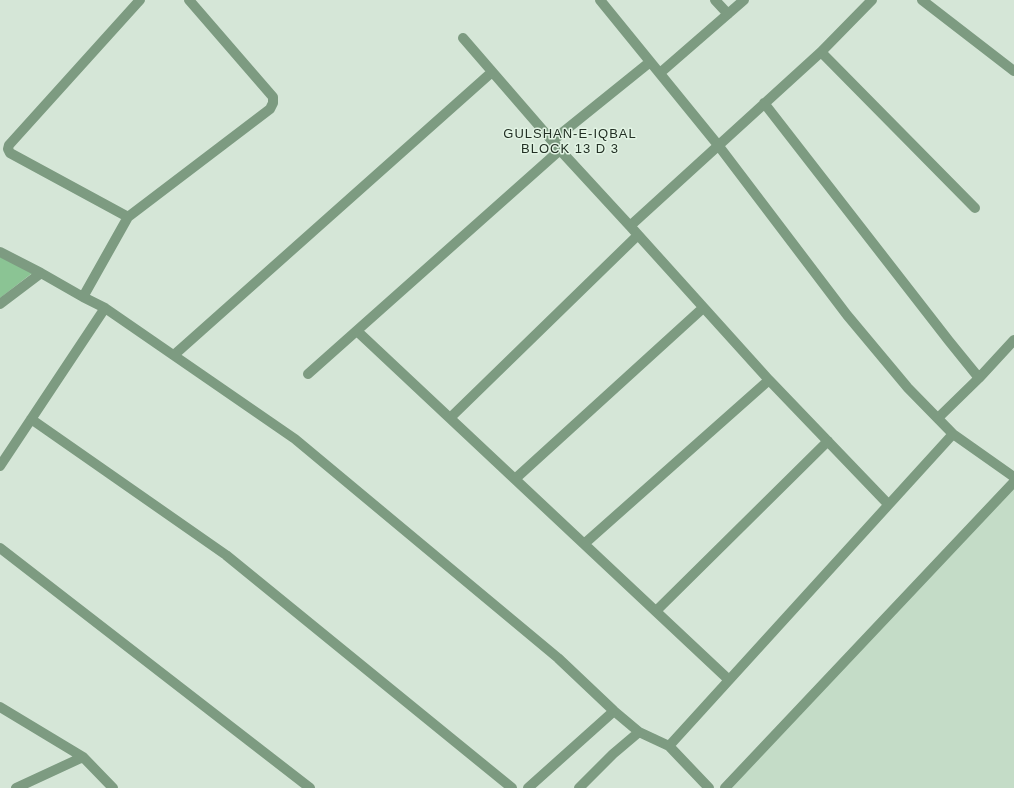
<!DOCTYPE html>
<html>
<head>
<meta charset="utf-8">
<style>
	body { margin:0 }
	canvas { display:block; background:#d5e6d7 }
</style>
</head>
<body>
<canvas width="1014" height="788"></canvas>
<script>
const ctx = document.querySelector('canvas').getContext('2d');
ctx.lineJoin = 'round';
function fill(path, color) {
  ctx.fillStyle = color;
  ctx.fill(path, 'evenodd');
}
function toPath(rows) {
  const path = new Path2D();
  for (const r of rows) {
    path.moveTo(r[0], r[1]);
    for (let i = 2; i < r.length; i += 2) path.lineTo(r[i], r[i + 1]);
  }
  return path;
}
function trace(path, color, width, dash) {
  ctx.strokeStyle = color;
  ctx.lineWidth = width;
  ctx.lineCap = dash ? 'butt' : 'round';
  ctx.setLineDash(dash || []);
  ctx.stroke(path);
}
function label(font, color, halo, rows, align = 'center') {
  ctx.font = font + ' Helvetica,sans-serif';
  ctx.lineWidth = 3;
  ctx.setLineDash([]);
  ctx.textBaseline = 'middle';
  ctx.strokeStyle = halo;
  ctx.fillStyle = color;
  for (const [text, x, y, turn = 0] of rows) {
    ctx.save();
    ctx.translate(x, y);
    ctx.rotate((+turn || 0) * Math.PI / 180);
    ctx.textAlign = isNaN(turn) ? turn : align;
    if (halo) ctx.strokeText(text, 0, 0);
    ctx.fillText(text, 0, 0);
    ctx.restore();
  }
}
const built = toPath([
	[1014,482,1014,788,725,788]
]);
const green = toPath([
	[0,252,41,273,31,274,0,298]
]);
const street = toPath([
	[600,0,718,145,847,315,908,388,953,434,1014,477],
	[715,0,728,14],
	[922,0,1014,71],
	[463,38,560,150,630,226,769,380,888,504],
	[821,52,975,208],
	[660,73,744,0],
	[764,103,949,341,979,378],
	[552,141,650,62],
	[128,217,10,153,8,149,9,145,140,0],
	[630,226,821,52,872,0],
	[0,252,41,273,83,297,105,308,295,439,558,658,614,711,639,732,669,746,709,788],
	[83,297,128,217,270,109,273,103,273,97,189,0],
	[0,304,41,273],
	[357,331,729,680],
	[174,355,492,72],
	[308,374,560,150],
	[450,418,638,235],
	[938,418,979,378,1014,340],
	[31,419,226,555,512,788],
	[0,466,105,308],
	[515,479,703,308],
	[584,544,769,380],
	[0,548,310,788],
	[656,611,828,441],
	[0,707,83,757,113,788],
	[669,746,953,434],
	[16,788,83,757],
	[528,788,614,711],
	[579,788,613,754,639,732],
	[725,788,1014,482]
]);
const neighbourhoodNames = [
	["GULSHAN-E-IQBAL",570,134],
	["BLOCK 13 D 3",570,149]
];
fill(built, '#c4dcc7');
fill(green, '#8bc494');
trace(street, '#7d9b81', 10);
ctx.letterSpacing = '1px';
label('13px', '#233025', '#e2f4e4', neighbourhoodNames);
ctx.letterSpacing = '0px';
</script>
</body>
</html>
